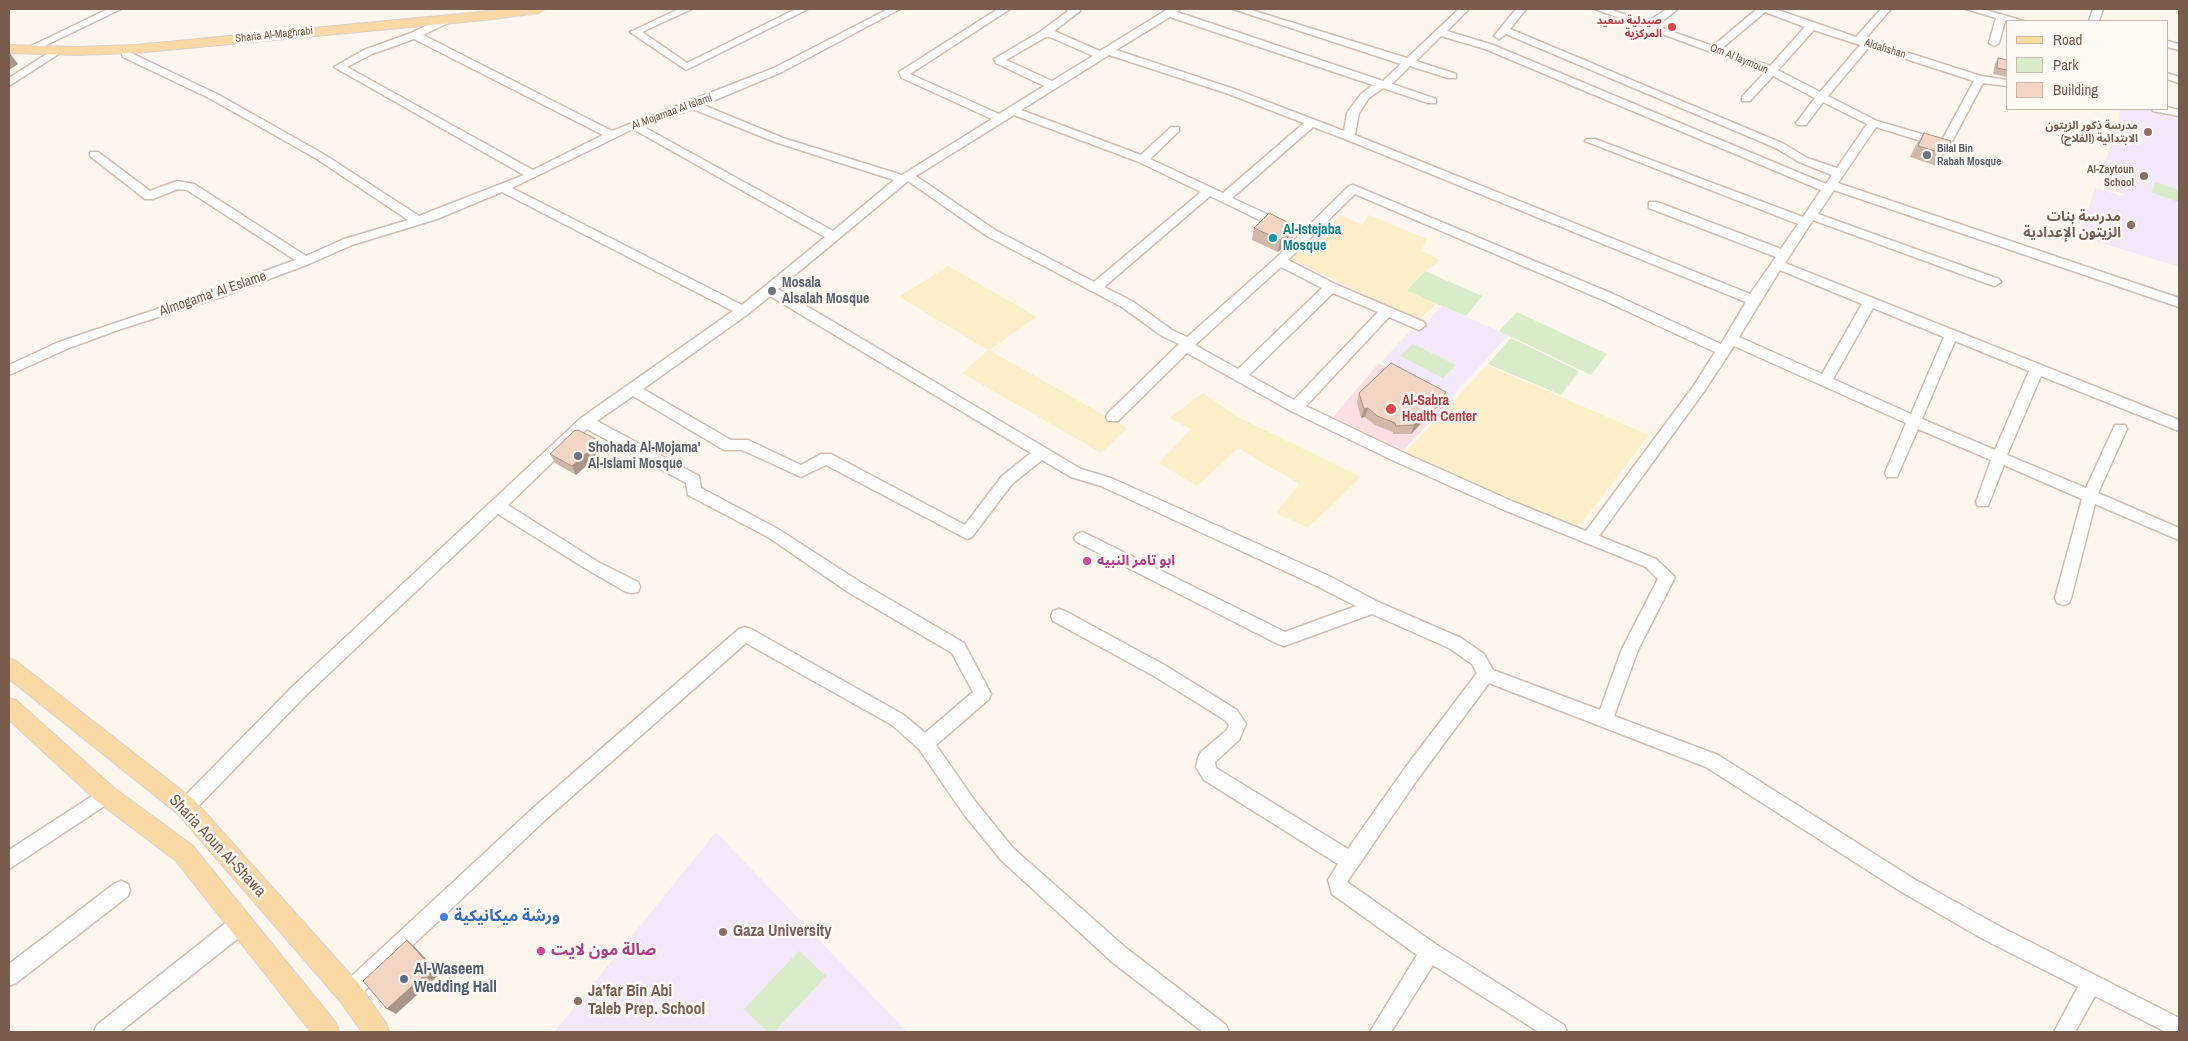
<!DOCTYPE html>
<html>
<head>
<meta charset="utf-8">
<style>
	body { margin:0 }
	#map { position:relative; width:2188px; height:1041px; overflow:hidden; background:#fdf6ec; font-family:"Archivo Narrow",sans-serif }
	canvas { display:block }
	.frame { position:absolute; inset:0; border:10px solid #7a5c4d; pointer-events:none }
	.legend { position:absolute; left:2006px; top:20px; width:162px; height:90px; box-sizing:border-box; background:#fffaf3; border:1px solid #cabbb1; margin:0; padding:6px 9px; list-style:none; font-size:15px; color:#7a5c4d }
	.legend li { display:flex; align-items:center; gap:10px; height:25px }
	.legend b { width:25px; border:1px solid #cabbb1 }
</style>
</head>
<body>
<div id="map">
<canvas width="2188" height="1041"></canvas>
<div class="frame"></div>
<ul class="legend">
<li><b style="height:6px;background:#fbd9a5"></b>Road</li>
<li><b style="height:14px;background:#d8ecc9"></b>Park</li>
<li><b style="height:14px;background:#f3d5c3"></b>Building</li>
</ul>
</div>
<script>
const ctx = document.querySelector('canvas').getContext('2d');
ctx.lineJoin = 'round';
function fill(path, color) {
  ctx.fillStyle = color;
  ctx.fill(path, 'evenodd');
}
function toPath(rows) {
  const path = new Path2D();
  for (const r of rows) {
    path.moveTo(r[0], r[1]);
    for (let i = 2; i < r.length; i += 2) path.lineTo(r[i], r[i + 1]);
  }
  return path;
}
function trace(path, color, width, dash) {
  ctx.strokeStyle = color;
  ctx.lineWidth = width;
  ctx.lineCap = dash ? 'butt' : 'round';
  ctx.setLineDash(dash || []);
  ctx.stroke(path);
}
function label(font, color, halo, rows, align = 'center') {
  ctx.font = font + ' "Archivo Narrow","Noto Sans Arabic",sans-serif';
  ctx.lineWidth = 5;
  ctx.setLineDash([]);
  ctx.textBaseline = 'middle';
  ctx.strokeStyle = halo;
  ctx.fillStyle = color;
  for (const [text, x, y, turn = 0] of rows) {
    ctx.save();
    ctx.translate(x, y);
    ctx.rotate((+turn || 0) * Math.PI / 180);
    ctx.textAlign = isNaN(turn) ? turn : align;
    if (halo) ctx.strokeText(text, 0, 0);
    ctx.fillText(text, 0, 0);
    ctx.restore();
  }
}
const education = toPath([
	[2120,109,2145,109,2179,115,2179,267,2079,236,2095,188,2123,196,2124,194,2116,192,2114,179,2101,174,2119,122],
	[1442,306,1508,335,1450,399,1381,362,1411,330,1417,333],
	[716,832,907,1032,554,1032]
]);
const medical = toPath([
	[1379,363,1449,401,1403,451,1333,417]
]);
const green = toPath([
	[2155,182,2179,190,2179,202,2152,193],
	[1425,271,1482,296,1466,316,1406,291],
	[1517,312,1607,354,1591,375,1499,331],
	[1511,338,1579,371,1561,395,1488,364],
	[1413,344,1456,365,1443,378,1400,356],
	[799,951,826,976,774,1032,768,1032,744,1009]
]);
const sand = toPath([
	[1341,215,1362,225,1369,215,1427,239,1421,251,1441,260,1424,272,1406,290,1436,304,1426,313,1418,320,1291,259],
	[948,266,1037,317,989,350,1127,428,1101,453,962,373,988,350,899,297],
	[1487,365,1649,435,1582,523,1577,525,1565,523,1405,453],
	[1203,393,1238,417,1361,477,1308,528,1276,513,1299,484,1238,448,1197,486,1159,463,1191,429,1169,418]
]);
const minor = toPath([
	[108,9,121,9,38,49,34,50,29,47,108,9],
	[679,9,692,9,642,32,687,63,796,9,808,9,686,70,630,32,679,9],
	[888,9,900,9,782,72,703,105,783,138,902,175,992,119,902,78,899,72,998,9,1010,9,910,74,999,114,1044,86,996,63,994,59,1040,32,1068,11,1066,9,1078,9,1080,11,1054,31,1100,51,1168,9,1180,9,1177,12,1383,81,1401,64,1233,9,1248,9,1407,58,1459,9,1469,9,1447,31,1493,45,1826,184,1832,175,1799,162,1776,148,1506,34,1499,39,1494,36,1516,9,1526,9,1510,29,1784,144,1807,158,1837,168,1867,124,1823,102,1806,125,1798,125,1796,123,1815,98,1773,76,1750,101,1742,101,1742,97,1765,72,1595,9,1609,9,1647,22,1667,9,1678,9,1656,26,1713,46,1757,9,1775,9,1856,37,1881,9,1891,9,1865,39,1981,76,2007,80,2007,86,1983,83,1949,147,1941,147,1876,127,1838,183,2179,298,2179,307,1834,190,1818,214,1999,279,2001,282,1995,286,1991,285,1813,220,1785,263,2179,420,2179,431,2041,376,2007,455,2086,488,2115,425,2125,425,2127,429,2098,493,2179,528,2179,540,2095,504,2071,598,2069,603,2063,605,2057,603,2055,598,2082,499,2004,465,1988,506,1978,506,1976,502,1991,460,1918,429,1897,477,1887,477,1885,473,1906,423,1734,346,1705,390,1599,536,1656,559,1675,577,1638,650,1614,716,1718,755,1914,879,1997,925,2179,1018,2179,1032,2166,1032,2095,996,2075,1032,2054,1032,2078,987,1983,939,1900,891,1706,767,1489,683,1417,780,1347,882,1437,945,1564,1025,1567,1032,1539,1032,1433,965,1391,1032,1370,1032,1417,955,1332,894,1328,880,1338,864,1204,780,1196,767,1198,758,1201,752,1227,730,1229,725,1225,720,1154,676,1053,621,1051,616,1053,611,1059,609,1065,611,1166,666,1237,710,1246,724,1239,740,1215,762,1216,768,1348,849,1405,768,1477,673,1472,664,1449,648,1372,614,1284,646,1278,644,1077,542,1074,538,1077,534,1082,532,1087,534,1285,632,1356,606,1317,586,1101,486,1071,477,1042,460,1012,484,972,537,967,539,826,465,801,477,742,450,724,450,633,396,597,421,699,476,701,488,778,529,860,582,964,643,991,694,989,699,936,745,975,801,1013,848,1126,948,1226,1025,1229,1032,1203,1032,1112,962,1001,860,963,813,919,749,892,725,746,643,544,821,356,999,349,1002,342,999,339,992,342,985,532,809,739,629,745,627,751,629,904,715,925,733,973,692,952,653,848,592,768,537,688,495,686,483,587,429,508,505,598,562,638,582,640,587,638,592,632,593,626,592,588,570,498,514,303,698,192,813,186,815,180,813,177,807,180,801,291,688,581,418,733,311,502,192,437,219,352,245,309,264,221,297,118,330,69,348,9,375,9,365,59,342,211,291,295,260,187,190,178,189,153,199,145,199,90,156,90,152,98,152,150,191,177,181,194,184,306,256,344,239,408,220,317,159,211,99,123,57,120,50,125,47,129,48,131,53,219,95,325,155,419,216,524,175,334,67,364,50,411,33,444,17,452,17,452,21,423,35,612,131,774,68,888,9],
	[1765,12,1805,27,1770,66,1721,49,1765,12],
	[1170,17,1373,85,1361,94,1347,113,1344,131,1234,89,1116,50,1170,17],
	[1814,30,1860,45,1820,92,1778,70,1814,30],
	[1441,36,1485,49,1821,190,1803,217,1595,139,1587,139,1585,141,1798,224,1781,249,1657,202,1649,202,1649,208,1776,257,1750,294,1355,135,1359,113,1369,98,1383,88,1428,103,1436,103,1436,99,1392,84,1410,66,1448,78,1456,78,1456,74,1416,61,1441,36],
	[1046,37,1050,37,1093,56,1052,81,1006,60,1046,37],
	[414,39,603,135,533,170,347,67,372,54,414,39],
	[1869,47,1974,81,1942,140,1877,121,1828,96,1869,47],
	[1109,55,1226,93,1304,123,1223,193,1150,159,1179,131,1179,127,1171,127,1141,155,1021,110,1109,55],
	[693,109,775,142,894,180,833,231,642,126,693,109],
	[1014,115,1139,162,1201,192,1094,282,995,230,916,176,1014,115],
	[1313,127,1345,139,1746,302,1721,344,1613,294,1353,185,1349,186,1276,258,1187,337,1172,330,1132,301,1104,287,1210,196,1278,229,1286,229,1288,226,1286,223,1232,198,1313,127],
	[633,129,825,237,742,305,512,188,633,129],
	[908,181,987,236,1122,307,1162,336,1179,344,1108,413,1106,417,1108,421,1118,421,1187,353,1291,411,1392,460,1504,510,1646,567,1658,579,1622,649,1600,710,1493,670,1484,654,1461,638,1378,602,1329,576,1111,478,1081,469,778,289,908,181],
	[1355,194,1603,300,1715,352,1695,384,1586,531,1514,502,1402,452,1306,406,1389,317,1419,330,1426,325,1424,322,1335,284,1288,260,1355,194],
	[1281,267,1322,288,1238,369,1195,345,1281,267],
	[1780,270,1862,304,1822,374,1739,337,1780,270],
	[1333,293,1378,312,1294,400,1249,375,1333,293],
	[770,296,1031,453,1002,476,965,525,831,454,821,454,801,465,748,440,731,440,643,389,748,314,770,296],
	[1873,308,1944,337,1911,414,1833,379,1873,308],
	[1955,341,2029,371,1995,450,1922,419,1955,341],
	[1966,9,1982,9,2024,21,2005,21,1999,43,1994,46,1989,43,1996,18,1966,9],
	[2093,9,2103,9,2099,21,2089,21,2093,9],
	[2167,41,2179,44,2179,50,2167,47,2167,41],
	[56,48,60,49,60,53,9,86,9,78,56,48],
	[2167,73,2179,77,2179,83,2167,79,2167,73],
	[2167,107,2179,110,2179,116,2153,111,2152,109,2167,107],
	[106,787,112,789,115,795,112,801,9,869,9,850,106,787],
	[121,881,128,884,130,890,128,896,16,983,9,986,9,964,114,884,121,881],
	[239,916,246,918,248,925,246,932,120,1032,94,1032,97,1025,232,918,239,916]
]);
const major = toPath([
	[512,9,545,9,539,13,485,20,135,53,77,55,9,53,9,45,77,47,135,45,512,9],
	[9,658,16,661,194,800,358,983,386,1023,389,1032,362,1032,340,1001,178,814,9,679,9,658],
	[9,698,16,700,114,788,192,845,336,1023,339,1032,311,1032,176,861,98,802,9,720,9,698]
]);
const wall = toPath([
	[1998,58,2007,60,2007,77,1993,74,1995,64],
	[1924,133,1945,154,1937,166,1910,157,1916,145],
	[1254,228,1293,237,1278,252,1252,240],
	[1446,392,1443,401,1411,434,1393,434,1393,432,1375,425,1365,417,1361,418,1357,402,1359,393],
	[600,441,604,450,576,475,555,463,550,454]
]);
const shadedWall = toPath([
	[9,52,18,64,9,70],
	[1295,226,1293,237,1278,252,1280,240],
	[1446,392,1443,401,1411,434,1414,425],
	[1368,408,1365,417,1361,418,1364,409],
	[600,441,604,450,576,475,572,466],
	[407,940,414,946,440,974,396,1014,387,1009]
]);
const building = toPath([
	[1998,58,2007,60,2007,70,1997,68,1998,58],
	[1924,133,1951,141,1945,154,1918,146,1924,133],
	[1269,213,1295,226,1280,240,1254,228,1269,213],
	[1391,363,1446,392,1414,425,1396,426,1395,423,1377,416,1368,408,1364,409,1359,393,1391,363],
	[578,430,600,441,572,466,550,454,574,431,578,430],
	[407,940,432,968,387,1009,363,981,407,940]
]);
const markers = [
	[1672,27,5,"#e0444e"],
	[2148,132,5,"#8d6e63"],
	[1927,155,5,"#6b7280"],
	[2144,176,5,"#8d6e63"],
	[2131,225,5,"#8d6e63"],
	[1273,238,5,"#0f9aa8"],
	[772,291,5,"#6b7280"],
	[1391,409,6,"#e0444e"],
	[578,456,5,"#6b7280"],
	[1087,561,5,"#d1479c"],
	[444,917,5,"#3f7fe0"],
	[723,932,5,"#8d6e63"],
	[541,951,5,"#d1479c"],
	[404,979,5,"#5c6f8a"],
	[578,1001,5,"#8d6e63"]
];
const farHealthnames = [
	["صيدلية سعيد",1662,21],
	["المركزية",1662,34]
];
const farStreetnames = [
	["Sharia Al-Maghrabi",274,35,-6],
	["Aldahshan",1885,49,17],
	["Om Al laymoun",1739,59,22],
	["Al Mojamaa Al Islami",672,112,-20]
];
const farEducationnames = [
	["مدرسة ذكور الزيتون",2138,126],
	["الابتدائية (الفلاح)",2138,139],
	["Al-Zaytoun",2134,170],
	["School",2134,183]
];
const farWorshipnames = [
	["Bilal Bin",1937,149],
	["Rabah Mosque",1937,162]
];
const educationNames = [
	["مدرسة بنات",2121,217],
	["الزيتون الإعدادية",2121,233]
];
const cultureNames = [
	["Al-Istejaba",1283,230],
	["Mosque",1283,246]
];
const worshipNames = [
	["Mosala",782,283],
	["Alsalah Mosque",782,299],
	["Shohada Al-Mojama'",588,448],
	["Al-Islami Mosque",588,464]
];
const streetNames = [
	["Almogama' Al Eslame",213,294,-19]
];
const healthNames = [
	["Al-Sabra",1402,401],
	["Health Center",1402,417]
];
const hotelNames = [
	["ابو تامر النبيه",1097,561]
];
const nearStreetnames = [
	["Sharia Aoun Al-Shawa",217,846,47]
];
const nearShopnames = [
	["ورشة ميكانيكية",454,917]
];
const nearEducationnames = [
	["Gaza University",733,932],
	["Ja'far Bin Abi",588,992],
	["Taleb Prep. School",588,1010]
];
const nearHotelnames = [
	["صالة مون لايت",551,951]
];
const nearServicenames = [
	["Al-Waseem",414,970],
	["Wedding Hall",414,988]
];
fill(education, '#f3e8fa');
fill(medical, '#fbdfe3');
fill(green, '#d8ecc9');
fill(sand, '#fcefc7');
trace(minor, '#d1beb0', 3);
trace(major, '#dad1cd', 2);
fill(minor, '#fff');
fill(major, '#fbd9a5');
fill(wall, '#d1b7a8');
fill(shadedWall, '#aa9588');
fill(building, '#f3d5c3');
trace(building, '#aa9588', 1);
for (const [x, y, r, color] of markers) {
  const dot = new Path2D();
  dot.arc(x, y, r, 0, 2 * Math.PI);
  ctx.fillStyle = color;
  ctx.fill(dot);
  trace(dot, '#fffaf3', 2);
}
label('bold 11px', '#be3a42', '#fffaf3', farHealthnames, 'right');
label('11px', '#7a5c4d', '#fffaf3', farStreetnames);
label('bold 11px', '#785e54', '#fffaf3', farEducationnames, 'right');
label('bold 11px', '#5b616d', '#fffaf3', farWorshipnames, 'left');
label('bold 14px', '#785e54', '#fffaf3', educationNames, 'right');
label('bold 14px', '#0d838f', '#fffaf3', cultureNames, 'left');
label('bold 14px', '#5b616d', '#fffaf3', worshipNames, 'left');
label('14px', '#7a5c4d', '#fffaf3', streetNames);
label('bold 14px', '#be3a42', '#fffaf3', healthNames, 'left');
label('bold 14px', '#b23c85', '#fffaf3', hotelNames, 'left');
label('16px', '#7a5c4d', '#fffaf3', nearStreetnames);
label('bold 16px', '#366cbe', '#fffaf3', nearShopnames, 'left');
label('bold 16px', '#785e54', '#fffaf3', nearEducationnames, 'left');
label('bold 16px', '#b23c85', '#fffaf3', nearHotelnames, 'left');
label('bold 16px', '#4e5e75', '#fffaf3', nearServicenames, 'left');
</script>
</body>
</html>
